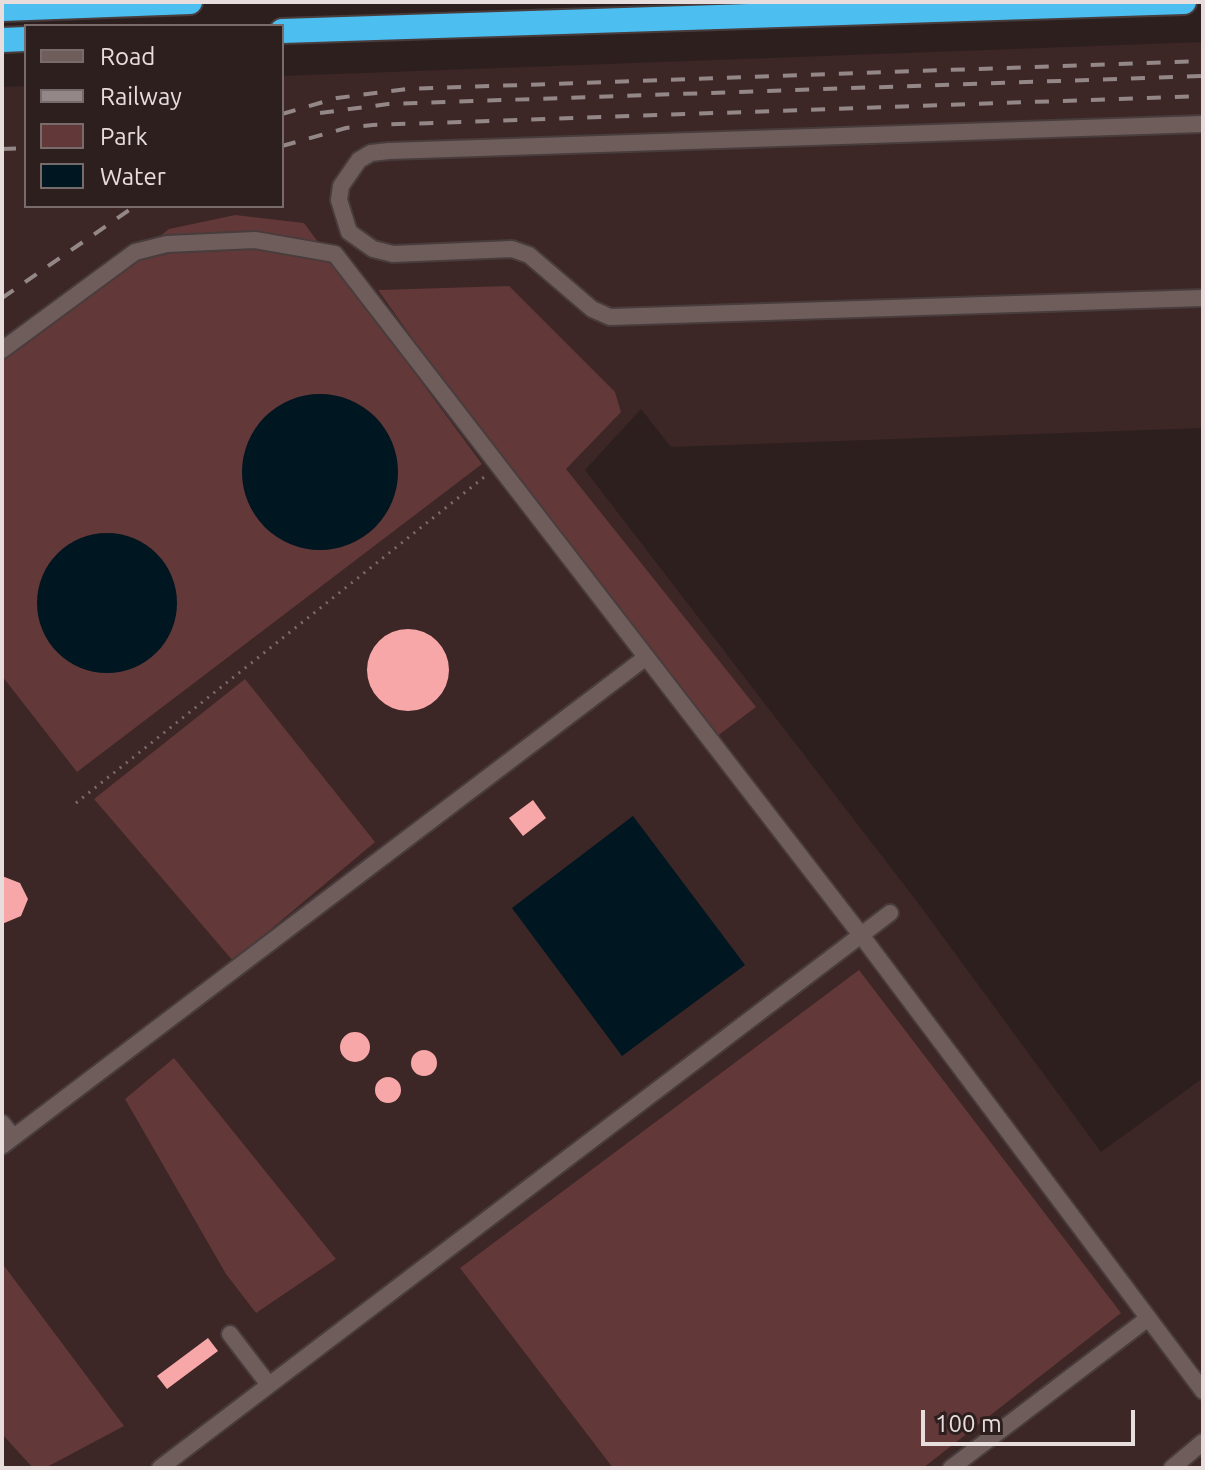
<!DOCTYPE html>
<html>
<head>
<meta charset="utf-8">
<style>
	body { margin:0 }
	#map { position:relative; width:1205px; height:1470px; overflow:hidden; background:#2e1f1f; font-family:Ubuntu,sans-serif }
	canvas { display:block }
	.frame { position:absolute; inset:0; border:4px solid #e8dddd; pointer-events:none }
	.legend { position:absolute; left:24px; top:24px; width:260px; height:184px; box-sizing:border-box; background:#2e1f1f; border:2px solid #786b6b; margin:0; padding:10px 14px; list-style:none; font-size:24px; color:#e8dddd }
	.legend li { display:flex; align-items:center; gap:16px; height:40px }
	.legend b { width:40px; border:2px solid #786b6b }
	.scale { position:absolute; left:921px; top:1410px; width:214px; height:36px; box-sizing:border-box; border:4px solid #e8dddd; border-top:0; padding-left:10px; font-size:24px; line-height:28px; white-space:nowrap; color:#e8dddd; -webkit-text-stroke:6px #2e1f1f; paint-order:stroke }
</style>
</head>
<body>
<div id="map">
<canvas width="1205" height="1470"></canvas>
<div class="frame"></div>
<ul class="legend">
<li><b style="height:10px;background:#6f5d5c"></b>Road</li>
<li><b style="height:10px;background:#948787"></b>Railway</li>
<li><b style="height:22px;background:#623839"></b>Park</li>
<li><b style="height:22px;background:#001620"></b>Water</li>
</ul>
<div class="scale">100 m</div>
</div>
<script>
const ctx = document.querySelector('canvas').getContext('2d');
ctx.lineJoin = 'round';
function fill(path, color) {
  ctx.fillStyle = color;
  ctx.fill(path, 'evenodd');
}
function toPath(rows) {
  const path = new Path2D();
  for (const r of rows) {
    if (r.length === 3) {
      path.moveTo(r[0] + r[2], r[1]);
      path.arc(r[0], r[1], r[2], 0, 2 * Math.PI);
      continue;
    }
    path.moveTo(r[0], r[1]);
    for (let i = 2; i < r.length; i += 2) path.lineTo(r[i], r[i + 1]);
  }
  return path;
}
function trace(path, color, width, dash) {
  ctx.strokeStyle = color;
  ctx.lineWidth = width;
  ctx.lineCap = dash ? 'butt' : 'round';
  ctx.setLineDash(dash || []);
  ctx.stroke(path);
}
const built = toPath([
	[1203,42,1203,428,671,447,641,409,585,470,918,903,1101,1152,1203,1078,1203,1468,2,1468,2,87,26,86,26,206,282,206,282,76]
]);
const green = toPath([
	[235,215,304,223,482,464,77,772,2,676,2,360,169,229],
	[509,286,615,392,621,412,566,469,756,707,716,737,469,418,378,290],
	[245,679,375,842,233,961,94,799],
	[859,970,1121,1313,923,1468,613,1468,460,1268],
	[174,1058,336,1259,256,1313,226,1274,125,1099],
	[2,1263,124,1426,45,1468,33,1468,2,1434]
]);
const water = toPath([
	[320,472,78],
	[107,603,70],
	[633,816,745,965,622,1056,512,908]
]);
const building = toPath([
	[408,670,41],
	[533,800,546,818,523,836,509,818],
	[2,876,20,883,28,899,21,916,2,924],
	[355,1047,15],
	[424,1063,13],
	[388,1090,13],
	[208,1338,218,1351,167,1389,157,1376]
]);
const path = toPath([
	[76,803,488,474]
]);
const minor = toPath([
	[1203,124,389,151,371,153,359,160,341,186,339,200,349,232,373,249,393,254,512,249,529,255,592,309,610,317,1203,298],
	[2,350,135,252,167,244,255,240,335,254,861,935,1203,1391],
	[2,1123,13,1137],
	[2,1146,645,658],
	[230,1334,269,1385],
	[160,1468,890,913],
	[951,1468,1147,1319],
	[1172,1468,1203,1442]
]);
const highway = toPath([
	[2,9,190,2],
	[282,31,1184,2],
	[2,40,26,39]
]);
const rail = toPath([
	[320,113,388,104,1203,76],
	[282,114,337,98,407,89,1203,61],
	[282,146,346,128,373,125,1203,96],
	[2,149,26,148],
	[2,298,135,206]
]);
fill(built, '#3c2626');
fill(green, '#623839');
fill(water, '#001620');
fill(building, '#f7a7a8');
trace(minor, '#483c3c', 20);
trace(highway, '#483c3c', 28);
trace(path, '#7b6d6d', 3, [2, 6]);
trace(minor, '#6f5d5c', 16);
trace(highway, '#4cbef0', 24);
trace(rail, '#948787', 4, [14, 14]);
</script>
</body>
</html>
